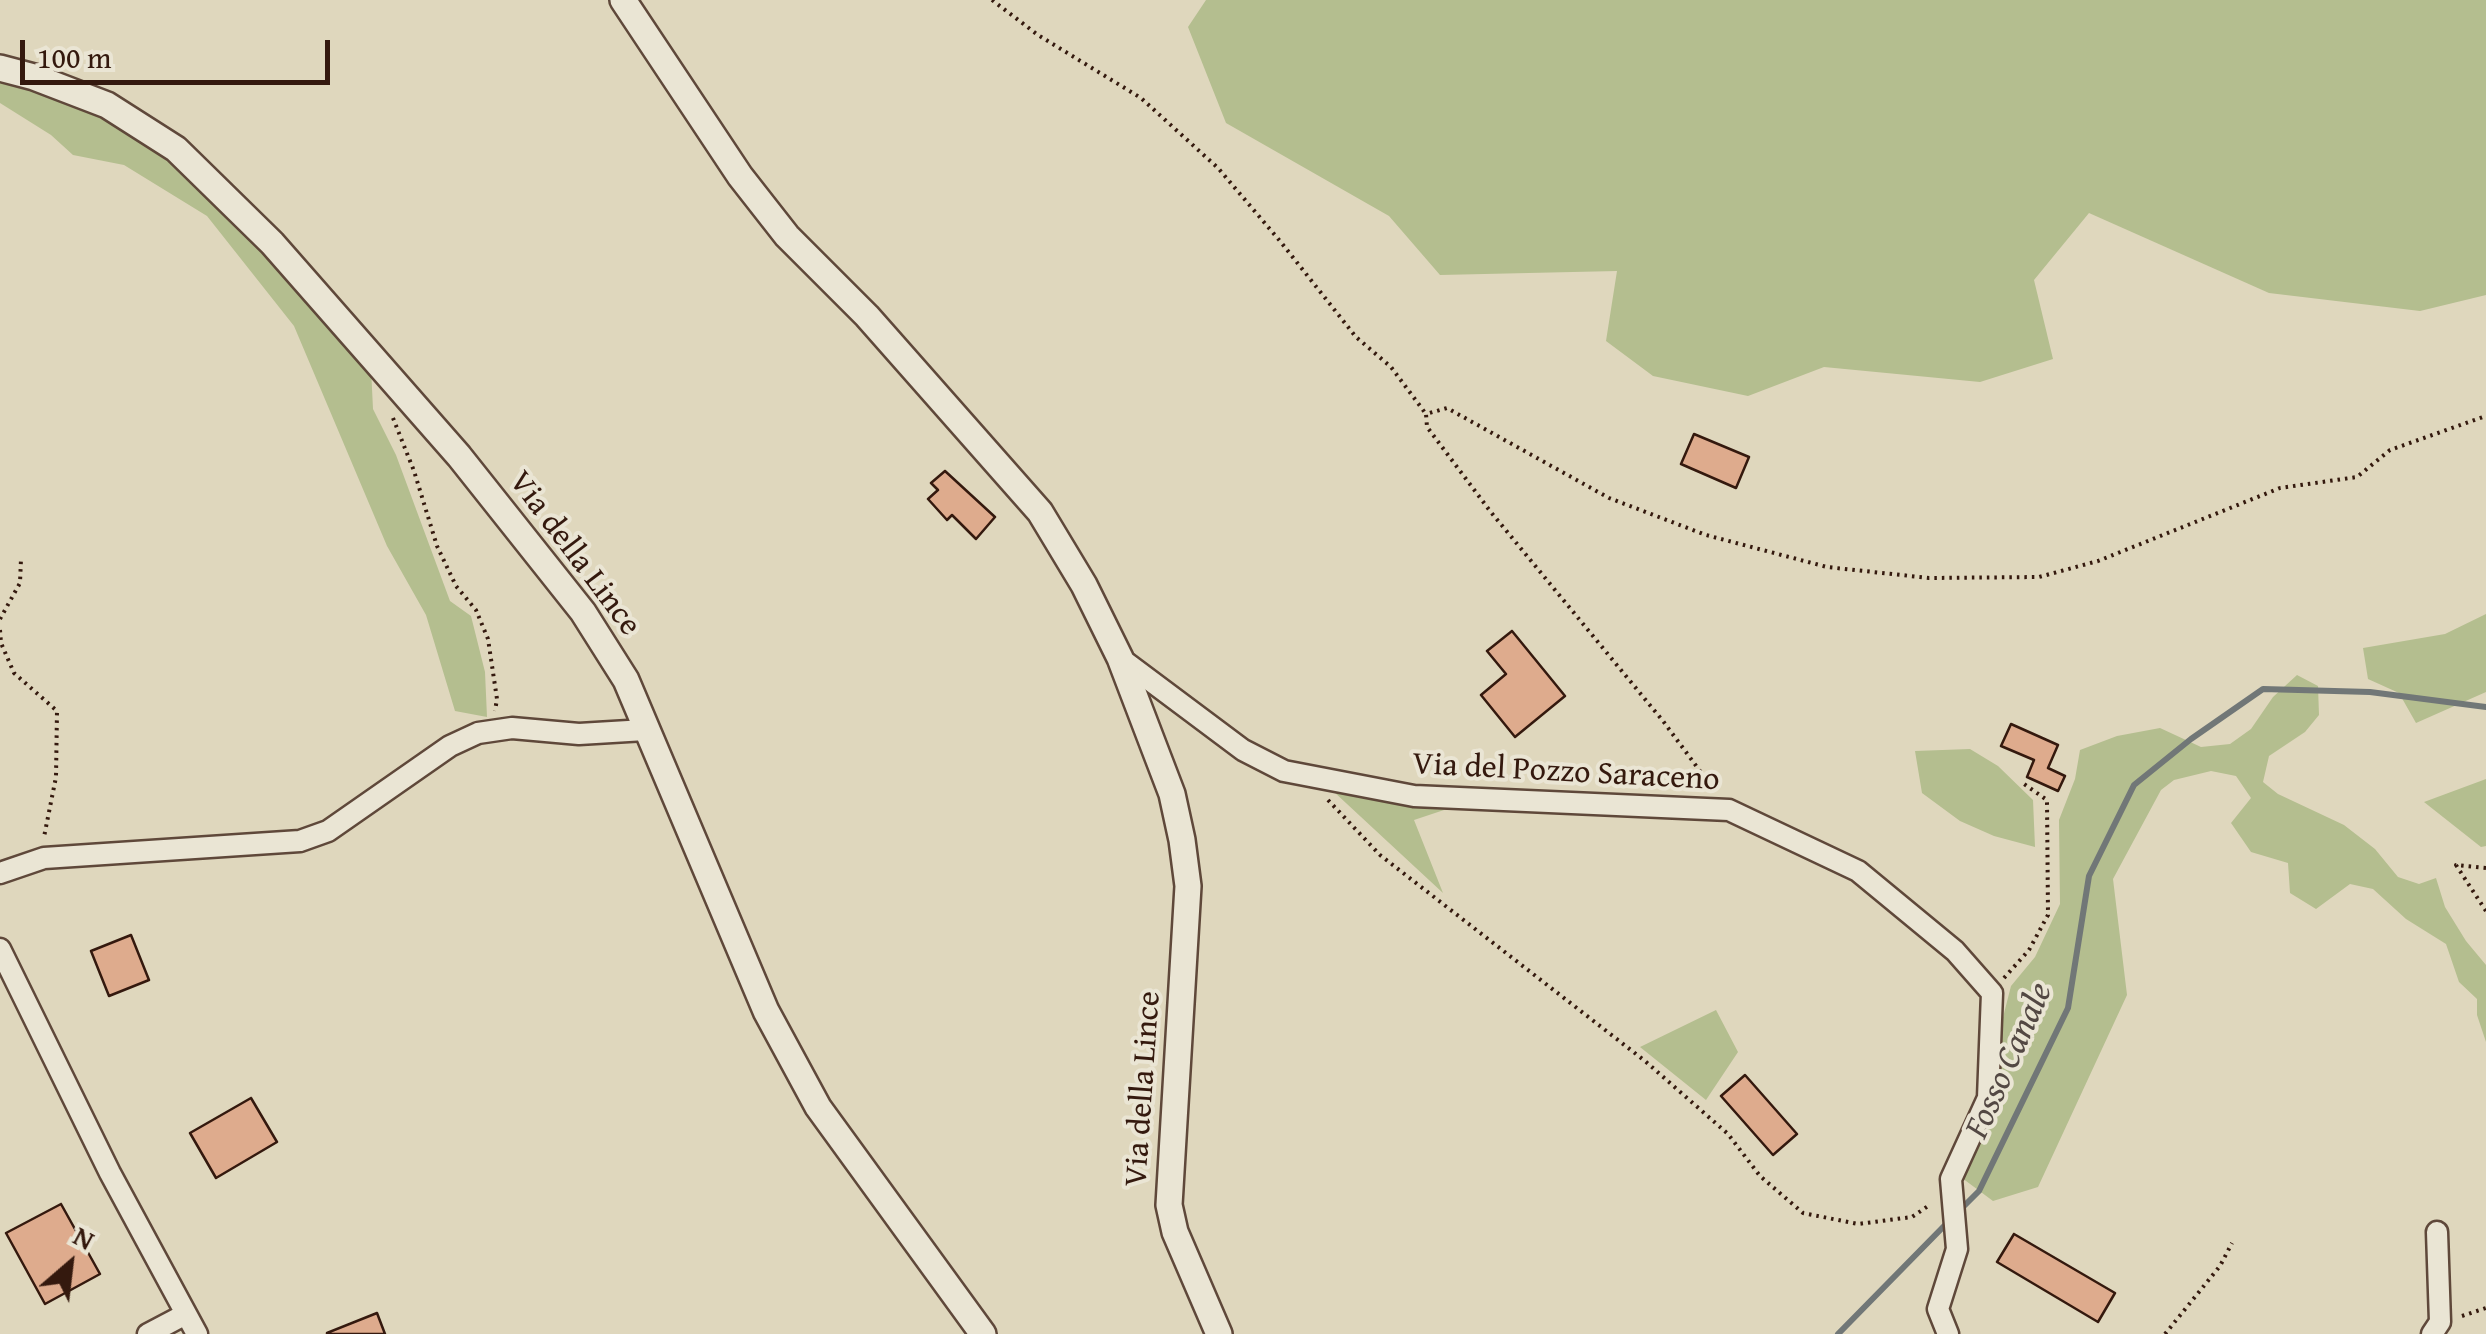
<!DOCTYPE html>
<html>
<head>
<meta charset="utf-8">
<style>
	body { margin:0 }
	#map { position:relative; width:2486px; height:1334px; overflow:hidden; background:#dfd7bd; font-family:"Gentium Book Plus",serif }
	canvas { display:block }
	.north { position:absolute; left:20px; top:1214px; width:100px; height:100px; -webkit-text-stroke:8px #eae5d4; paint-order:stroke; rotate:28deg; font-size:28px; font-weight:700; line-height:40px; text-align:center; color:#34190e }
	.north::after { content:''; display:block; margin:auto; width:35px; height:45px; background:#34190e; clip-path:polygon(50% 0,100% 100%,50% 72%,0 100%) }
	.scale { position:absolute; left:20px; top:40px; width:310px; height:45px; box-sizing:border-box; border:5px solid #34190e; border-top:0; padding-left:12px; font-size:30px; line-height:35px; white-space:nowrap; color:#34190e; -webkit-text-stroke:8px #eae5d4; paint-order:stroke }
</style>
</head>
<body>
<div id="map">
<canvas width="2486" height="1334"></canvas>
<div class="north">N</div>
<div class="scale">100 m</div>
</div>
<script>
const ctx = document.querySelector('canvas').getContext('2d');
ctx.lineJoin = 'round';
function fill(path, color) {
  ctx.fillStyle = color;
  ctx.fill(path, 'evenodd');
}
function toPath(rows) {
  const path = new Path2D();
  for (const r of rows) {
    path.moveTo(r[0], r[1]);
    for (let i = 2; i < r.length; i += 2) path.lineTo(r[i], r[i + 1]);
  }
  return path;
}
function trace(path, color, width, dash) {
  ctx.strokeStyle = color;
  ctx.lineWidth = width;
  ctx.lineCap = dash ? 'butt' : 'round';
  ctx.setLineDash(dash || []);
  ctx.stroke(path);
}
function label(font, color, halo, rows, align = 'center') {
  ctx.font = font + ' "Gentium Book Plus",serif';
  ctx.lineWidth = 8;
  ctx.setLineDash([]);
  ctx.textBaseline = 'middle';
  ctx.strokeStyle = halo;
  ctx.fillStyle = color;
  for (const [text, x, y, turn = 0] of rows) {
    ctx.save();
    ctx.translate(x, y);
    ctx.rotate((+turn || 0) * Math.PI / 180);
    ctx.textAlign = isNaN(turn) ? turn : align;
    if (halo) ctx.strokeText(text, 0, 0);
    ctx.fillText(text, 0, 0);
    ctx.restore();
  }
}
const green = toPath([
	[1206,0,2486,0,2486,295,2420,311,2269,293,2089,213,2034,280,2053,359,1980,382,1824,367,1748,396,1653,376,1606,341,1617,271,1440,275,1389,216,1226,123,1188,27],
	[0,80,69,100,165,154,237,219,371,368,373,409,396,455,450,601,471,616,485,672,487,717,455,711,426,615,387,546,294,326,207,216,124,165,73,155,51,135,0,103],
	[2486,614,2486,692,2416,723,2399,693,2368,679,2363,648,2445,634],
	[2297,675,2318,686,2319,715,2305,732,2269,756,2263,782,2278,794,2344,825,2375,849,2398,877,2419,884,2436,878,2445,907,2466,941,2486,965,2486,1042,2477,1015,2477,999,2459,982,2446,944,2406,919,2373,889,2350,884,2316,909,2290,893,2288,863,2251,852,2231,823,2251,798,2236,776,2211,771,2174,780,2161,790,2113,879,2127,995,2038,1187,1993,1201,1962,1178,2011,986,2035,957,2060,904,2059,820,2075,779,2080,750,2117,736,2160,728,2201,747,2230,744,2251,729,2273,697],
	[1970,749,1998,766,2033,800,2035,847,1994,836,1960,821,1922,793,1915,751],
	[2486,779,2486,846,2481,847,2424,802],
	[1333,791,1447,809,1414,820,1443,893],
	[1716,1010,1738,1052,1706,1100,1640,1047]
]);
const stream = toPath([
	[1958,1212,1979,1191,2068,1008,2089,876,2134,785,2191,739,2263,689,2370,692,2486,707],
	[1838,1334,1949,1221]
]);
const building = toPath([
	[1694,434,1749,457,1736,488,1681,464,1694,434],
	[945,471,995,517,976,539,952,515,947,520,928,499,938,490,931,483,945,471],
	[1512,631,1565,696,1515,737,1481,695,1506,674,1487,651,1512,631],
	[2011,724,2058,745,2048,768,2065,776,2058,791,2027,777,2034,760,2001,746,2011,724],
	[131,935,149,980,109,996,91,951,131,935],
	[1745,1075,1797,1134,1773,1155,1721,1096,1745,1075],
	[251,1098,277,1142,216,1178,190,1133,251,1098],
	[61,1204,100,1274,45,1304,6,1233,61,1204],
	[2014,1234,2115,1293,2098,1322,1997,1262,2014,1234],
	[377,1313,385,1334,327,1334,327,1333,377,1313]
]);
const path = toPath([
	[992,0,1038,35,1141,98,1218,168,1280,241,1356,337,1391,367,1426,414],
	[393,418,414,471,437,546,456,586,476,610,488,639,497,699,495,711],
	[0,619,20,583,21,559],
	[0,630,1,643,14,673,57,711,56,777,44,837],
	[1714,790,1663,721,1490,511,1427,427,1426,414,1447,408,1609,498,1706,535,1827,567,1929,578,2039,577,2098,561,2280,488,2357,477,2390,450,2486,416],
	[1328,800,1380,855,1645,1061,1728,1134,1760,1176,1803,1213,1858,1224,1912,1217,1931,1204],
	[2486,868,2456,865,2486,911],
	[2004,978,2029,950,2048,915,2047,800,2024,784],
	[2462,1316,2486,1308],
	[2165,1334,2220,1266,2232,1243]
]);
const minor = toPath([
	[1120,658,1243,750,1284,771,1414,796,1729,810,1858,871,1955,951,1992,993,1988,1098,1951,1179,1957,1249,1938,1309,1948,1334],
	[0,873,44,858,300,841,328,831,450,746,478,733,512,728,579,734,645,730],
	[0,949,110,1173,197,1334],
	[148,1334,186,1314],
	[2432,1334,2440,1322,2437,1232]
]);
const tertiary = toPath([
	[623,0,740,176,787,236,867,316,1040,512,1084,585,1120,658,1172,794,1182,840,1188,886,1169,1205,1175,1232,1219,1334],
	[0,68,34,77,107,105,176,149,272,243,459,456,583,612,626,680,766,1011,818,1107,983,1334]
]);
const streetNames = [
	["Via della Lince",574,554,53],
	["Via del Pozzo Saraceno",1566,773,3],
	["Via della Lince",1144,1089,-86]
];
const waterNames = [
	["Fosso Canale",2010,1061,-66]
];
fill(green, '#b4be8f');
trace(stream, '#717777', 6);
fill(building, '#deab8d');
trace(building, '#34190e', 2.5);
trace(minor, '#5f483a', 25);
trace(tertiary, '#5f483a', 30);
trace(path, '#34190e', 4, [2.5, 5]);
trace(minor, '#eae5d4', 20);
trace(tertiary, '#eae5d4', 25);
label('32px', '#34190e', '#eae5d4', streetNames);
label('italic 35px', '#534843', '#eae5d4', waterNames);
</script>
</body>
</html>
